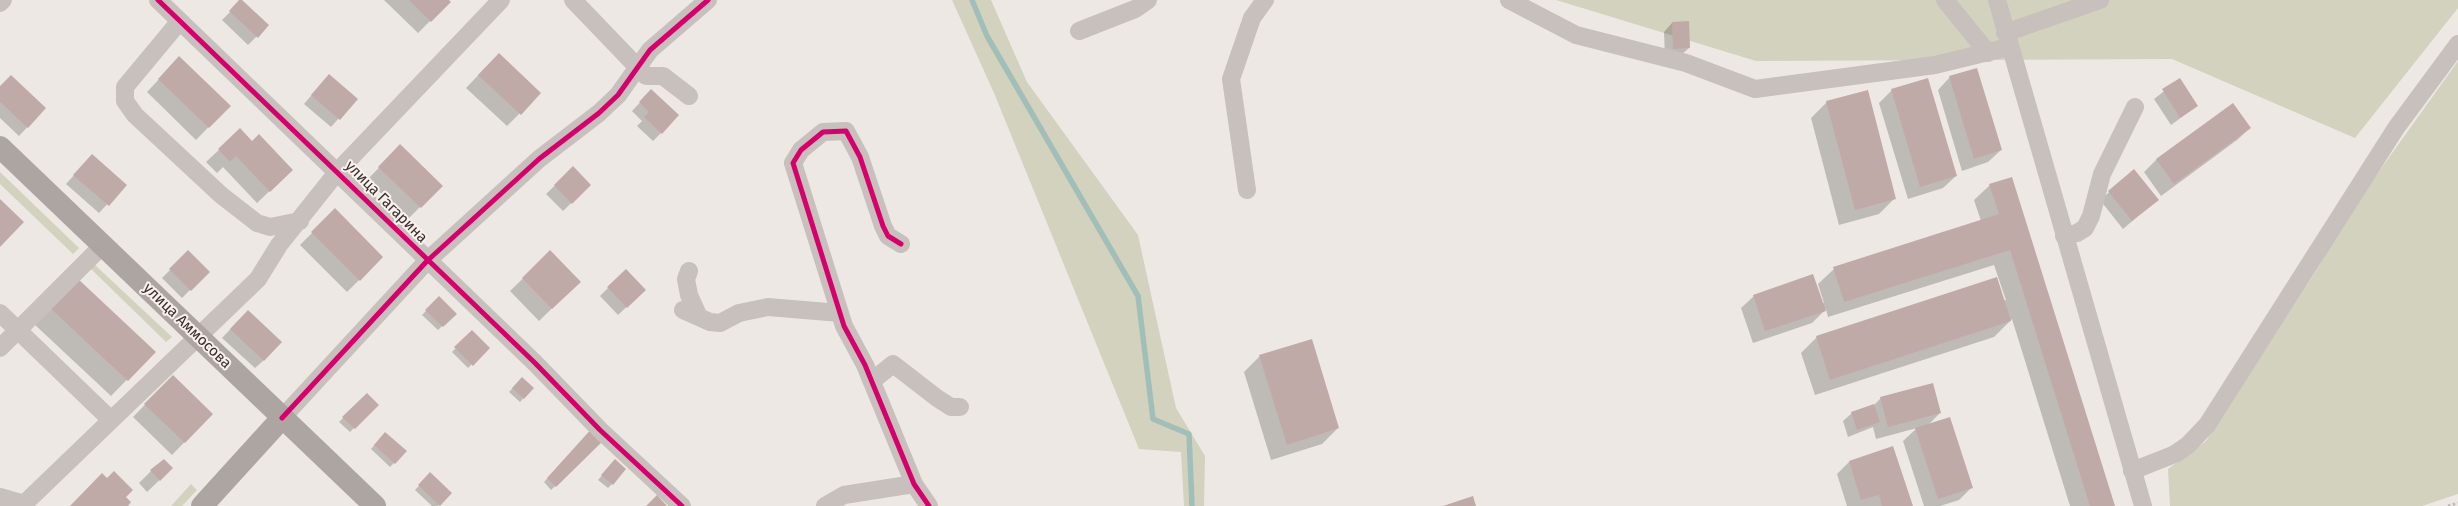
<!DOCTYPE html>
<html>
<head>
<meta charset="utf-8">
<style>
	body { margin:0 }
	canvas { display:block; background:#eee8e4 }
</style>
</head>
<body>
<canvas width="2458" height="506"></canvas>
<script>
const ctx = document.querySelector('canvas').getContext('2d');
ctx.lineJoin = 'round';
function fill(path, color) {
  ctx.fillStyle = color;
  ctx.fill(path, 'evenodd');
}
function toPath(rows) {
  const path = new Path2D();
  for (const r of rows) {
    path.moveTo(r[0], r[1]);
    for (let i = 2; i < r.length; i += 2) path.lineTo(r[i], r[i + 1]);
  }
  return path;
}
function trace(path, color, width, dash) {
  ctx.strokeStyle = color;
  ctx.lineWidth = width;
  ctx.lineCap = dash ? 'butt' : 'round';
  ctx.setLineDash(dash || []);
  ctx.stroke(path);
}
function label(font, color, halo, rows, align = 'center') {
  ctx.font = font + ' "Fira Sans",sans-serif';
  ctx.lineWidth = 4;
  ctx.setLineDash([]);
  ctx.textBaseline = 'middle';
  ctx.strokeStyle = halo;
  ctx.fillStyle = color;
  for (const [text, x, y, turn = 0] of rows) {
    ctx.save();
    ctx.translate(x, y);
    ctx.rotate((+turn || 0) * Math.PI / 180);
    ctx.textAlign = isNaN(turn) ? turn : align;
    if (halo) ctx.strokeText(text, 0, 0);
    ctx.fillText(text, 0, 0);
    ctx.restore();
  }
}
const green = toPath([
	[952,0,991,0,1027,82,1138,235,1176,408,1205,456,1204,506,1184,506,1181,452,1139,449,994,93],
	[1556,0,2458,0,2458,8,2355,138,2172,59,1756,61],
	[2458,61,2458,494,2422,506,2170,506,2168,469,2206,441,2316,271,2350,212],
	[0,172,79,248,73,254,0,184],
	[95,265,172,337,166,342,90,268],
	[191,484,197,490,182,506,171,506]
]);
const shadow = toPath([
	[384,0,447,0,449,2,418,33],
	[233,9,268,25,248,45,222,20],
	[1672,23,1689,48,1680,56,1665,57,1664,32],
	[179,58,229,106,196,140,147,92],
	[486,67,540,93,507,126,466,88],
	[1950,77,2001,150,1988,162,1962,171,1938,90],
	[2180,79,2197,106,2171,125,2154,99],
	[321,84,356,99,331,127,304,104],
	[0,87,45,108,19,136,0,118],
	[1892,90,1956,176,1943,188,1908,199,1879,103],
	[651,91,661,133,653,141,637,126,642,121,632,111],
	[1827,102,1895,198,1879,214,1839,225,1811,118],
	[2233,105,2250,128,2237,140,2161,196,2144,172,2156,160],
	[240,130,252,143,279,182,257,203,223,167,217,173,206,162],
	[400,146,441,186,408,219,367,180],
	[84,164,125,185,99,213,66,184],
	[573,168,590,185,563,211,546,194],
	[2134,171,2157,200,2123,229,2100,200],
	[1990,185,2114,506,2070,506,2012,319,1994,337,1815,395,1801,353,1817,337,2006,300,1994,265,1828,317,1826,309,1812,323,1753,343,1741,308,1754,296,1824,303,1818,284,1834,269,1981,221,1974,200],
	[335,210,382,257,347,292,300,245],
	[188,252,208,272,182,298,162,278],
	[550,252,579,282,539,321,510,291],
	[608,288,636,298,618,315,600,296],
	[61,294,154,352,111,396,33,323],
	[439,298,455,314,438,330,422,315],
	[239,320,264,360,255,368,222,338],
	[472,332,488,348,468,368,452,352],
	[1260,356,1338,428,1322,444,1271,460,1244,372],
	[173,376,212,414,172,455,133,417],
	[522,378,533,388,520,402,509,392],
	[367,394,377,405,350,432,339,422],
	[1881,398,1940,413,1928,425,1971,488,1959,500,1940,506,1924,506,1903,441,1917,428,1876,439,1873,427,1848,437,1843,421,1852,413,1873,406],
	[594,428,605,438,551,490,544,482],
	[381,437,394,463,390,467,371,449],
	[1849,462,1911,506,1847,506,1837,474],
	[611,465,612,484,608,488,598,480],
	[172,468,147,492,139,483,151,471],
	[430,474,451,493,438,506,432,506,415,490]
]);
const stream = toPath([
	[972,0,987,36,1138,296,1153,419,1189,434,1192,506]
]);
const building = toPath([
	[239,0,242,0,269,25,258,38,229,11],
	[409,0,449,0,451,2,431,22],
	[1689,21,1690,48,1673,49,1672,22],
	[499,53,541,93,521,115,478,75],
	[179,56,231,106,209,128,158,79],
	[1977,68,2002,150,1974,159,1949,76],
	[329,74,358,99,340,120,311,95],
	[11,75,46,108,28,128,0,102,0,86],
	[1928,78,1957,176,1920,187,1891,89],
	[2180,78,2198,106,2180,118,2162,89],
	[651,89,679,115,662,134,644,117,649,112,639,102],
	[1868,90,1896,199,1855,210,1826,101],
	[2233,103,2251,128,2174,184,2156,159],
	[240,128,252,141,259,134,293,170,270,192,236,156,230,162,218,149],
	[400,144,443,186,421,208,378,167],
	[92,154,127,185,109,206,73,175],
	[573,166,591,185,572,204,554,185],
	[2134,169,2159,200,2132,221,2108,191],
	[2012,177,2115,506,2090,506,2010,250,1844,302,1833,267,1999,214,1989,184],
	[0,199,24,222,0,247],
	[335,208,383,257,360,281,311,232],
	[188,250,210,272,191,291,169,269],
	[550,250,581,282,552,309,522,278],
	[626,269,646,290,627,308,607,287],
	[1813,274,1826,311,1765,331,1753,295],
	[76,277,156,352,128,381,48,306],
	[1997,277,2011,321,1830,380,1816,336],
	[439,296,457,314,443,327,425,310],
	[248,310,282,342,264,361,230,329],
	[472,330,490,348,473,366,454,347],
	[1312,339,1339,428,1287,445,1259,355],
	[173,375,213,414,185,443,144,404],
	[522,377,534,388,524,399,512,388],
	[1933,383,1941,413,1888,427,1880,397],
	[367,393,379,405,355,429,342,417],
	[1874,404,1880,422,1857,430,1851,412],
	[1950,417,1973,488,1938,499,1915,428],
	[594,426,606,438,556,487,547,478],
	[385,432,407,451,395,464,374,445],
	[1893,446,1913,506,1882,506,1879,495,1861,500,1849,461],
	[164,459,173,468,160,481,150,470],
	[615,459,626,469,613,485,601,475],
	[114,471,133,490,126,497,131,502,128,506,70,506,102,473,107,478],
	[430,472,452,493,440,506,418,485],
	[657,495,667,506,646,506],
	[1473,496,1476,506,1443,506]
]);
const path = toPath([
	[2448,506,2458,503]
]);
const minor = toPath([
	[158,0,535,363,600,430,682,506],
	[573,0,646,76,663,76,689,96],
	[1509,0,1576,35,1686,63,1755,89,1935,65,2009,47],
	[1945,0,1988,53],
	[1997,0,2143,506],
	[0,3,3,0],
	[179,22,125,87,125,101,135,115,221,195,257,223,270,227,300,221],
	[1079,31,1135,9,1148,0],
	[2005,33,2100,0],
	[1247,190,1231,79,1252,18,1265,0],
	[2064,236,2077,233,2085,228,2091,216,2102,174,2135,107],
	[901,244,888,236,883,226,860,157,846,131,823,132,801,150,793,163,844,326,865,365,914,484,929,506],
	[689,271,686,279,689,295,698,315],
	[683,310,710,322,720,323,739,313,768,307,840,313],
	[0,313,111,420],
	[0,348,104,244],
	[872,381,893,364,937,398,951,407,960,407],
	[282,418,427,261,539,159,599,113,618,95,650,50,708,0],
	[2132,471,2175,454,2188,445,2207,425,2396,128,2458,44],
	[0,497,24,504,258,279,279,245,338,171,501,0],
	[825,506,844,495,914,484]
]);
const major = toPath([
	[0,147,375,506],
	[202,506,282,418]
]);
const cycleway = toPath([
	[158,0,535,363,600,430,682,506],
	[901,244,888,236,883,226,860,157,846,131,823,132,801,150,793,163,844,326,865,365,914,484,929,506],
	[282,418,427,261,539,159,599,113,618,95,650,50,708,0]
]);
const streetNames = [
	["улица Гагарина",386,202,45],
	["улица Аммосова",187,326,44]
];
fill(green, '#d2d2bf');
fill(shadow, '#0003');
trace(stream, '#a2beb9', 5.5);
fill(building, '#c0aaa7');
trace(path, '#c0b8b5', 3, [2.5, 2.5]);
trace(minor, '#c7c0bd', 18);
trace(major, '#aca5a2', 22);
trace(cycleway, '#d6006c', 5);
label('15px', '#382d2b', '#f9f1ed', streetNames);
</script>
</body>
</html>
